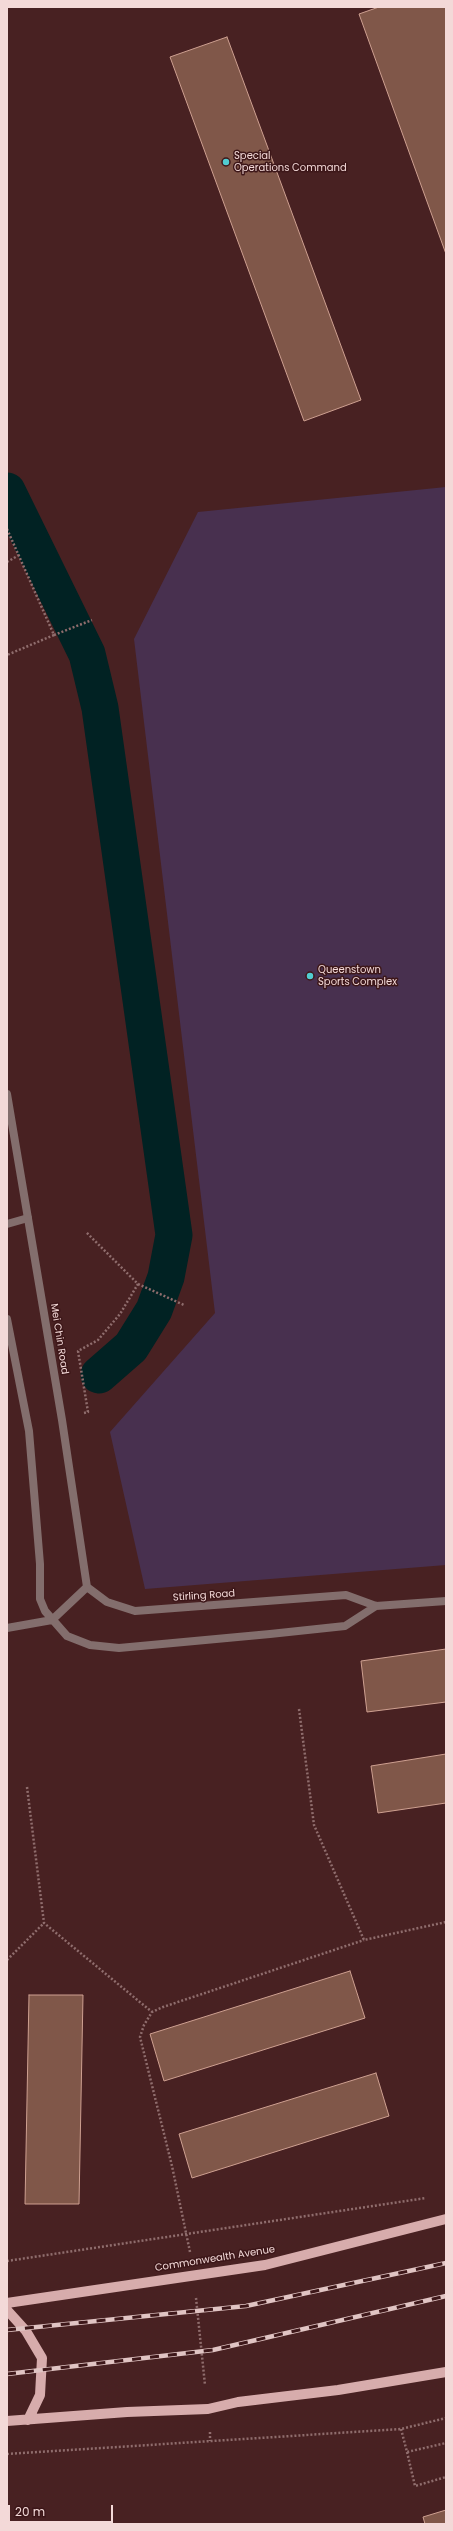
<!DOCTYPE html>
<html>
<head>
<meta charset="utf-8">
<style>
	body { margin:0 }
	#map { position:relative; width:453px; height:2531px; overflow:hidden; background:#482122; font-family:Poppins,sans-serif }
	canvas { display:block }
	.frame { position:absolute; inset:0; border:8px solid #f3d9d8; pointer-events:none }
	.scale { position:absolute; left:8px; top:2505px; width:105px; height:18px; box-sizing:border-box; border:2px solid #f3d9d8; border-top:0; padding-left:5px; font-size:12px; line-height:14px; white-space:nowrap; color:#f3d9d8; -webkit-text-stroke:3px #3d1719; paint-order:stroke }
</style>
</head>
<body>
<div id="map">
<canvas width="453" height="2531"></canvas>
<div class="frame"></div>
<div class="scale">20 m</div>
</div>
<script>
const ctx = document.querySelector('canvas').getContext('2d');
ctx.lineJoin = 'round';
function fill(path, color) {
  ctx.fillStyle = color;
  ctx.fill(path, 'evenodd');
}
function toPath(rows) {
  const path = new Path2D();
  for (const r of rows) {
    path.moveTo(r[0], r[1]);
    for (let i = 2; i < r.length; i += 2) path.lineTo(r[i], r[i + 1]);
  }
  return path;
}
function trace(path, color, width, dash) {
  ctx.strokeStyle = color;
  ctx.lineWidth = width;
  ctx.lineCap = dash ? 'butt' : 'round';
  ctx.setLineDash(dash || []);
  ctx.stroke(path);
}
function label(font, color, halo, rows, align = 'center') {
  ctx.font = font + ' Poppins,sans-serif';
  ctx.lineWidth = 3;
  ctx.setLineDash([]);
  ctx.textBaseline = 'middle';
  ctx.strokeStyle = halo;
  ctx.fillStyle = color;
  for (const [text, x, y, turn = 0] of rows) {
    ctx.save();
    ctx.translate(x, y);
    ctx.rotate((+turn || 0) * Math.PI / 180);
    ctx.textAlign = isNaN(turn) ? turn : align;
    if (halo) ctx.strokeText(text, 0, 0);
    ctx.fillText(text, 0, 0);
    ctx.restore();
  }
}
const green = toPath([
	[446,487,446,1565,145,1589,110,1432,215,1313,134,639,198,512]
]);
const canal = toPath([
	[7,491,87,654,100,708,174,1235,166,1277,154,1310,131,1347,99,1375]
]);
const building = toPath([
	[379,7,446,7,446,254,359,14,379,7],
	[227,37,361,400,304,421,170,57,227,37],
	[446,1649,446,1702,367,1712,361,1661,446,1649],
	[446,1754,446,1803,378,1813,371,1766,446,1754],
	[350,1971,365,2018,164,2081,150,2034,350,1971],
	[29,1995,83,1995,79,2204,25,2204,29,1995],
	[376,2073,389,2116,192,2178,179,2134,376,2073],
	[446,2510,446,2524,425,2524,423,2517,446,2510]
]);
const path = toPath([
	[7,529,54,635,7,655],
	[7,562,19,555],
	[54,635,92,620],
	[138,1284,184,1305],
	[84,1413,88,1412,78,1351,98,1340,120,1314,138,1284,86,1232],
	[299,1709,314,1825,364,1940,446,1922],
	[27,1787,44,1923,152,2012],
	[7,1960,44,1923],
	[190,2252,172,2166,140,2037,144,2025,152,2012,163,2007,364,1940],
	[7,2261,426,2198],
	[196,2298,205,2385],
	[401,2429,407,2452,446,2443],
	[210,2432,210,2441],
	[407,2452,415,2486,446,2477],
	[7,2454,401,2429,446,2418]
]);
const lane = toPath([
	[7,1224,28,1218]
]);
const street = toPath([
	[7,1094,62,1420,87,1587],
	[7,1319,29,1431,40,1564,40,1599,45,1611,67,1636,90,1645,119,1648,270,1634,345,1626,376,1606],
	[87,1587,107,1602,135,1611,346,1595,376,1606,446,1601],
	[7,1628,52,1620,87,1587]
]);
const primary = toPath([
	[7,2303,265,2265,446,2219],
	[7,2310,26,2331,42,2358,40,2395,28,2420],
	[7,2421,127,2412,208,2409,238,2402,338,2390,446,2372]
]);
const rail = toPath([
	[7,2330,246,2306,446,2263],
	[7,2374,213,2350,446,2296]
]);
const markers = [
	[226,162,4,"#51ccd1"],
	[310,976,4,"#51ccd1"]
];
const poiNames = [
	["Special",234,156],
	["Operations Command",234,168],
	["Queenstown",318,970],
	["Sports Complex",318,982]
];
const streetNames = [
	["Mei Chin Road",59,1339,81],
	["Stirling Road",204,1596,-4],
	["Commonwealth Avenue",215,2259,-9]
];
fill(green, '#48304f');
trace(canal, '#012223', 37);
fill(building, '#805749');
trace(building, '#cea091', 1);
trace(path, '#8f6d6d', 2.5, [2, 2]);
trace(lane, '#836e6d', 8);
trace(street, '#836e6d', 8);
trace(primary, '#d7acac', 10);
trace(rail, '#e0c4c3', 4.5);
trace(rail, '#3d1719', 3, [9]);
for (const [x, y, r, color] of markers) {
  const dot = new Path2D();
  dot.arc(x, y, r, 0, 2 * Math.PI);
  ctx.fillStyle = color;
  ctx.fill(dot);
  trace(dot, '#3d1719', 1.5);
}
label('10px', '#f3d9d8', '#3d1719', poiNames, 'left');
label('10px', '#f3d9d8', '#3d1719', streetNames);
</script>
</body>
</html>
